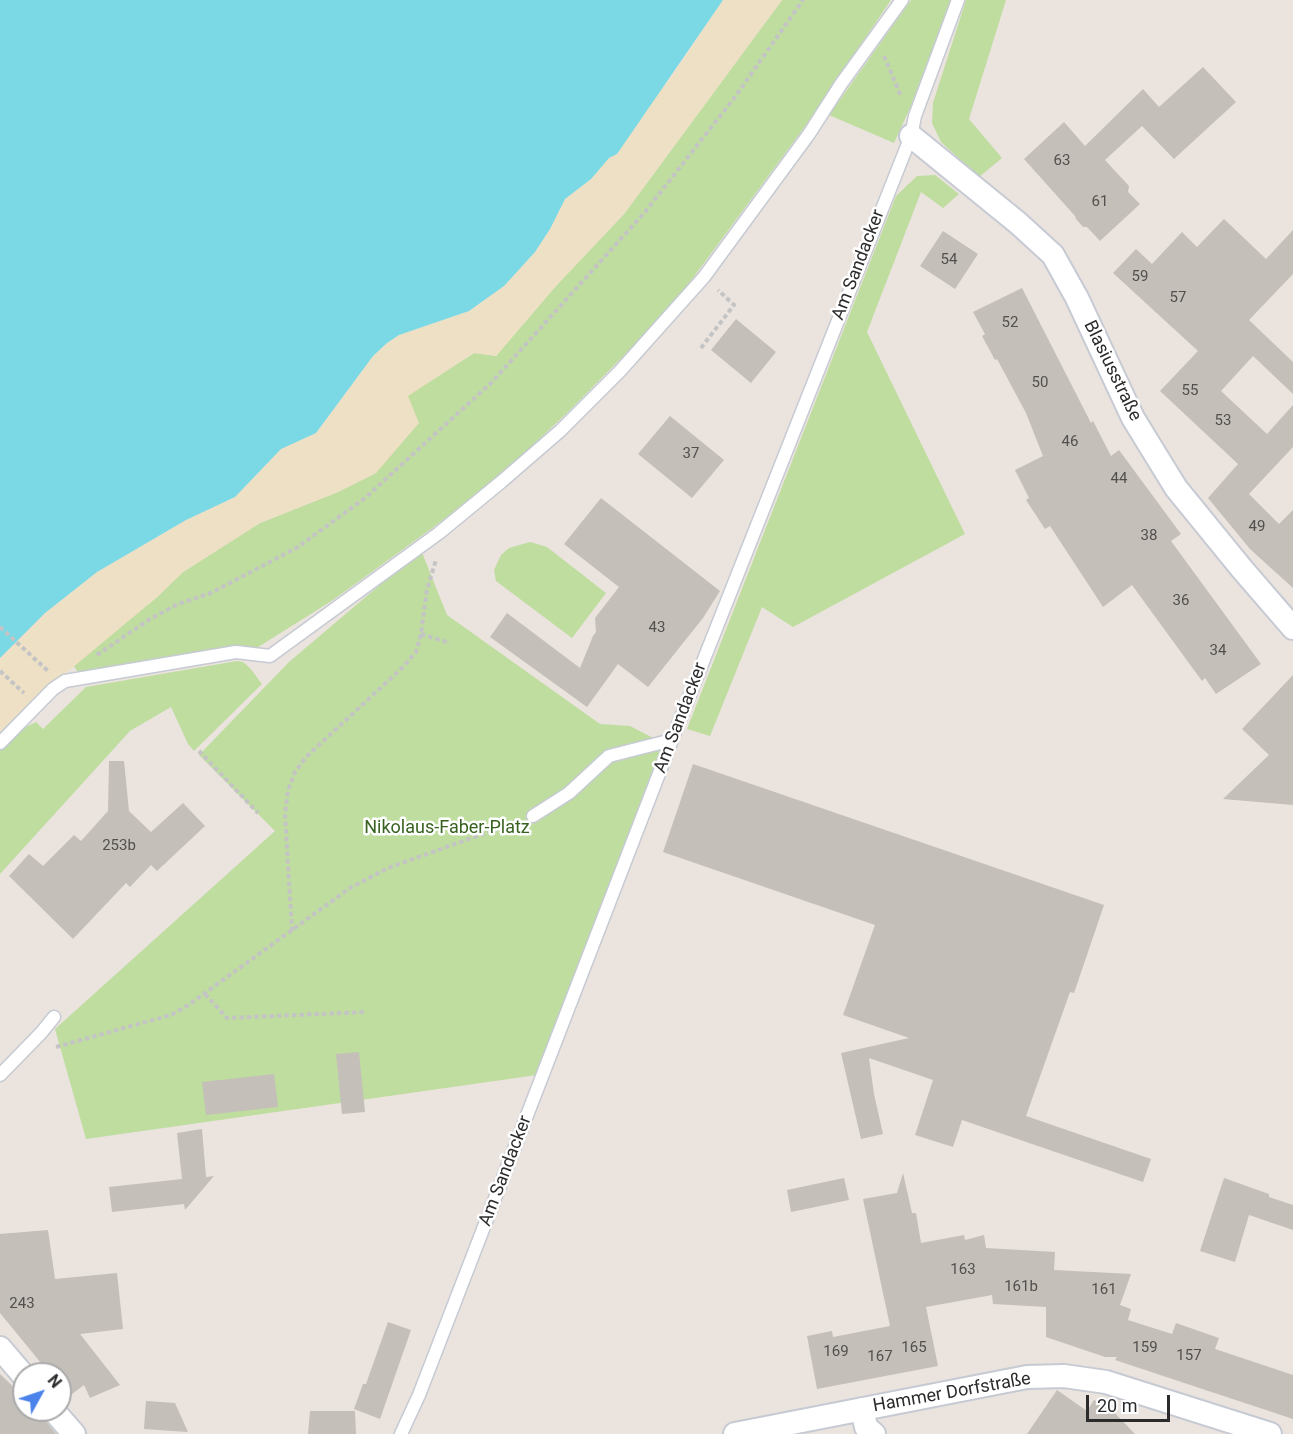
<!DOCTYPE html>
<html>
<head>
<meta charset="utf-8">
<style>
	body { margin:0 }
	#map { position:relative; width:1293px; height:1434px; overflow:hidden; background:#ebe3de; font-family:Roboto,sans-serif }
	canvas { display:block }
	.north { position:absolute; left:12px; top:1362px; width:60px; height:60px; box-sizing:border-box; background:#fff; border:2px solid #aaa; border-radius:50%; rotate:50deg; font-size:16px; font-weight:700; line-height:24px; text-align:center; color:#2b2b2b }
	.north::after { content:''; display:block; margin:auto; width:21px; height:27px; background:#4b83eb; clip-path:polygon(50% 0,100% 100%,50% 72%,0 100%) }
	.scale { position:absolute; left:1086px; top:1395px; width:84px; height:27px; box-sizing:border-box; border:3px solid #2b2b2b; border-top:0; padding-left:8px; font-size:18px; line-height:21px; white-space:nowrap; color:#2b2b2b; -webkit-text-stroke:4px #fff; paint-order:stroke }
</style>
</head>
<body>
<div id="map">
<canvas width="1293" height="1434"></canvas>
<div class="north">N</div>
<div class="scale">20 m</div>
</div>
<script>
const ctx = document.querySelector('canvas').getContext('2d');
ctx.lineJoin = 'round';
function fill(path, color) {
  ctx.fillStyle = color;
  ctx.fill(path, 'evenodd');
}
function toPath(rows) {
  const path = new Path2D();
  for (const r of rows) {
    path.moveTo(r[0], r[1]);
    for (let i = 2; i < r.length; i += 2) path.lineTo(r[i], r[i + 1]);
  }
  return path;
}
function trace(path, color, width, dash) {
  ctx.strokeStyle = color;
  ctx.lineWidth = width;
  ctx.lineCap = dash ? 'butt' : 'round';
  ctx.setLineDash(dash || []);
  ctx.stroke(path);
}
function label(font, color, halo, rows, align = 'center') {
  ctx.font = font + ' Roboto,sans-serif';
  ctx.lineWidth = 5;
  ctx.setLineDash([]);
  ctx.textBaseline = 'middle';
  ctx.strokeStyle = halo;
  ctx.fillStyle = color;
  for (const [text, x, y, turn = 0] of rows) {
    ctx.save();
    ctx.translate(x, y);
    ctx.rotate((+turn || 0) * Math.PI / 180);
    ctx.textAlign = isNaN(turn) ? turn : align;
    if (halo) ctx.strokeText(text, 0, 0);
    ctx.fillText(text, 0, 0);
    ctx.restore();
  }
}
const green = toPath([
	[782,0,891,0,809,121,670,309,567,413,498,478,431,529,333,600,255,649,80,675,73,665,156,598,183,572,260,523,338,492,376,473,407,396,474,353,496,356,555,287,624,214],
	[911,0,951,0,910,108,894,143,829,115],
	[966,0,1006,0,969,119,1002,158,979,177,941,142,932,123,933,103],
	[935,175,959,194,943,208,921,192,867,332,965,534,793,627,762,607,710,736,687,729,896,196,917,176],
	[530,542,547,547,606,593,572,638,496,581,494,570,501,555,509,548],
	[421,550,447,615,600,724,630,726,663,743,537,1075,86,1139,55,1029,275,831,199,755,289,662],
	[237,661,243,662,250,668,262,684,194,751,188,744,171,707,130,731,0,874,0,750,16,732,36,722,43,729,86,687]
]);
const sand = toPath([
	[723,0,782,0,624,214,555,287,496,356,474,353,408,396,419,423,376,473,338,492,260,523,183,572,156,598,47,689,0,738,0,658,45,613,97,572,186,520,235,497,281,449,316,433,373,356,387,343,399,335,469,311,504,286,535,252,550,229,565,199,591,179,673,74]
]);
const water = toPath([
	[0,0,723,0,617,154,609,158,591,179,565,199,550,229,535,252,504,286,469,311,399,335,387,343,373,356,316,433,281,449,235,497,186,520,97,572,45,613,0,658]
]);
const building = toPath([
	[1203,67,1236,102,1174,159,1142,126,1105,160,1129,186,1128,192,1140,204,1100,241,1087,227,1083,227,1076,219,1075,216,1024,159,1064,122,1085,146,1143,89,1159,107],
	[1224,219,1266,259,1293,230,1293,274,1249,320,1293,362,1293,394,1253,356,1221,391,1267,434,1293,405,1293,447,1249,494,1279,524,1293,510,1293,588,1250,549,1208,498,1238,464,1160,391,1198,351,1113,273,1136,249,1152,264,1182,232,1197,247],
	[943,231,978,254,955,289,920,266],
	[1022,288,1091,423,1093,421,1111,456,1119,450,1181,534,1171,541,1261,664,1216,694,1205,678,1202,681,1132,585,1103,607,1050,526,1045,529,1026,500,1029,498,1015,470,1043,456,1026,413,997,359,995,360,982,336,985,334,973,312],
	[736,319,776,352,751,383,711,350],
	[670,416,724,460,692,498,638,454],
	[601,498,720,591,703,618,648,687,618,664,587,707,490,637,507,613,580,668,593,636,596,632,595,618,619,587,564,544],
	[1293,675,1293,805,1223,799,1269,755,1242,729],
	[109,761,124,761,129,811,151,832,183,803,205,826,157,871,151,865,130,887,126,883,73,939,9,876,29,854,43,866,74,835,81,841,108,811],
	[693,764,1104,905,1074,993,1070,992,1026,1116,1151,1159,1143,1182,962,1120,953,1147,915,1135,933,1080,869,1058,874,1094,883,1134,861,1139,841,1053,909,1038,843,1015,875,925,663,852],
	[359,1052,365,1112,342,1114,336,1054],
	[274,1074,278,1107,206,1115,202,1082],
	[202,1129,206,1177,214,1176,185,1210,184,1204,112,1212,109,1187,182,1179,177,1133],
	[903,1173,912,1213,916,1213,921,1243,964,1235,965,1240,984,1235,986,1248,1055,1252,1054,1270,1131,1274,1120,1305,1131,1309,1128,1320,1172,1334,1176,1323,1219,1338,1215,1349,1293,1375,1293,1419,1115,1360,1117,1357,1105,1357,1046,1337,1046,1307,993,1304,992,1295,926,1307,938,1366,817,1389,807,1336,832,1331,833,1337,890,1326,863,1199,897,1193],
	[844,1178,849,1200,791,1212,787,1190],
	[1224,1178,1269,1194,1269,1197,1293,1205,1293,1230,1249,1215,1235,1262,1200,1251],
	[48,1230,55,1279,117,1273,123,1329,80,1334,120,1385,90,1398,84,1385,68,1397,60,1386,60,1374,50,1374,0,1313,0,1234],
	[388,1322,411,1330,380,1419,354,1409,363,1384,366,1384],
	[0,1374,24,1397,24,1410,37,1410,56,1434,0,1434],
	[1057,1390,1087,1411,1094,1400,1110,1408,1135,1434,1027,1434],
	[146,1401,175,1403,188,1432,144,1429],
	[310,1411,355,1411,356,1434,308,1434]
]);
const path = toPath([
	[884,56,901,96],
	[701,348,734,305,718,290],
	[0,627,48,671],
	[421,634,450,643],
	[97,655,150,619,178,604,211,593,298,547,365,498,491,383,645,212,735,97,803,0],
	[0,671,24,693],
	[199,751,258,813],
	[292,931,285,814,288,790,295,772,306,757,402,668,416,652,421,634,427,589,436,560],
	[205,994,227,1018,366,1012],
	[56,1047,171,1015,187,1006,350,888,388,868,516,822]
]);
const service = toPath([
	[0,743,53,689,65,681,236,652,270,656,439,533,501,482,560,431,620,371,704,277,809,134,841,84,902,0],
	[533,816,569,793,609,756,672,740],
	[0,1075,41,1033,54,1017],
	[401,1434,419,1395,672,740,911,136,915,116,958,0]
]);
const minor = toPath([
	[911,136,1018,223,1053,255,1077,298,1133,418,1176,488,1242,569,1293,628],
	[0,1348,24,1376],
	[862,1409,866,1427,874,1434],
	[53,1410,74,1434],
	[735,1434,1027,1377,1064,1376,1106,1382,1270,1434]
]);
const numberNames = [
	["63",1062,161],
	["61",1100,202],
	["54",949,260],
	["59",1140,277],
	["57",1178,298],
	["52",1010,323],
	["50",1040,383],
	["55",1190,391],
	["53",1223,421],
	["46",1070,442],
	["37",691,454],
	["44",1119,479],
	["49",1257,527],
	["38",1149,536],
	["36",1181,601],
	["43",657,628],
	["34",1218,651],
	["253b",119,846],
	["163",963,1270],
	["161b",1021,1287],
	["161",1104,1290],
	["243",22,1304],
	["165",914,1348],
	["159",1145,1348],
	["169",836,1352],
	["157",1189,1356],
	["167",880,1357]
];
const streetNames = [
	["Am Sandacker",859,265,-69],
	["Blasiusstraße",1112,371,64],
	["Am Sandacker",681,718,-69],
	["Am Sandacker",506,1171,-69],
	["Hammer Dorfstraße",952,1393,-10]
];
const parkNames = [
	["Nikolaus-Faber-Platz",447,828]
];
fill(green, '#bedd9f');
fill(sand, '#eee0c4');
fill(water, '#7ad9e5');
fill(building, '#c4bfb9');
trace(service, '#c6cad3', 15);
trace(minor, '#c6cad3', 26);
trace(path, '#c4c4c4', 4, [4.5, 3]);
trace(service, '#fff', 12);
trace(minor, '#fff', 22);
label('15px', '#51504e', null, numberNames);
label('18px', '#2b2b2b', '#fff', streetNames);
label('18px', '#386220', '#fff', parkNames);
</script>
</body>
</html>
